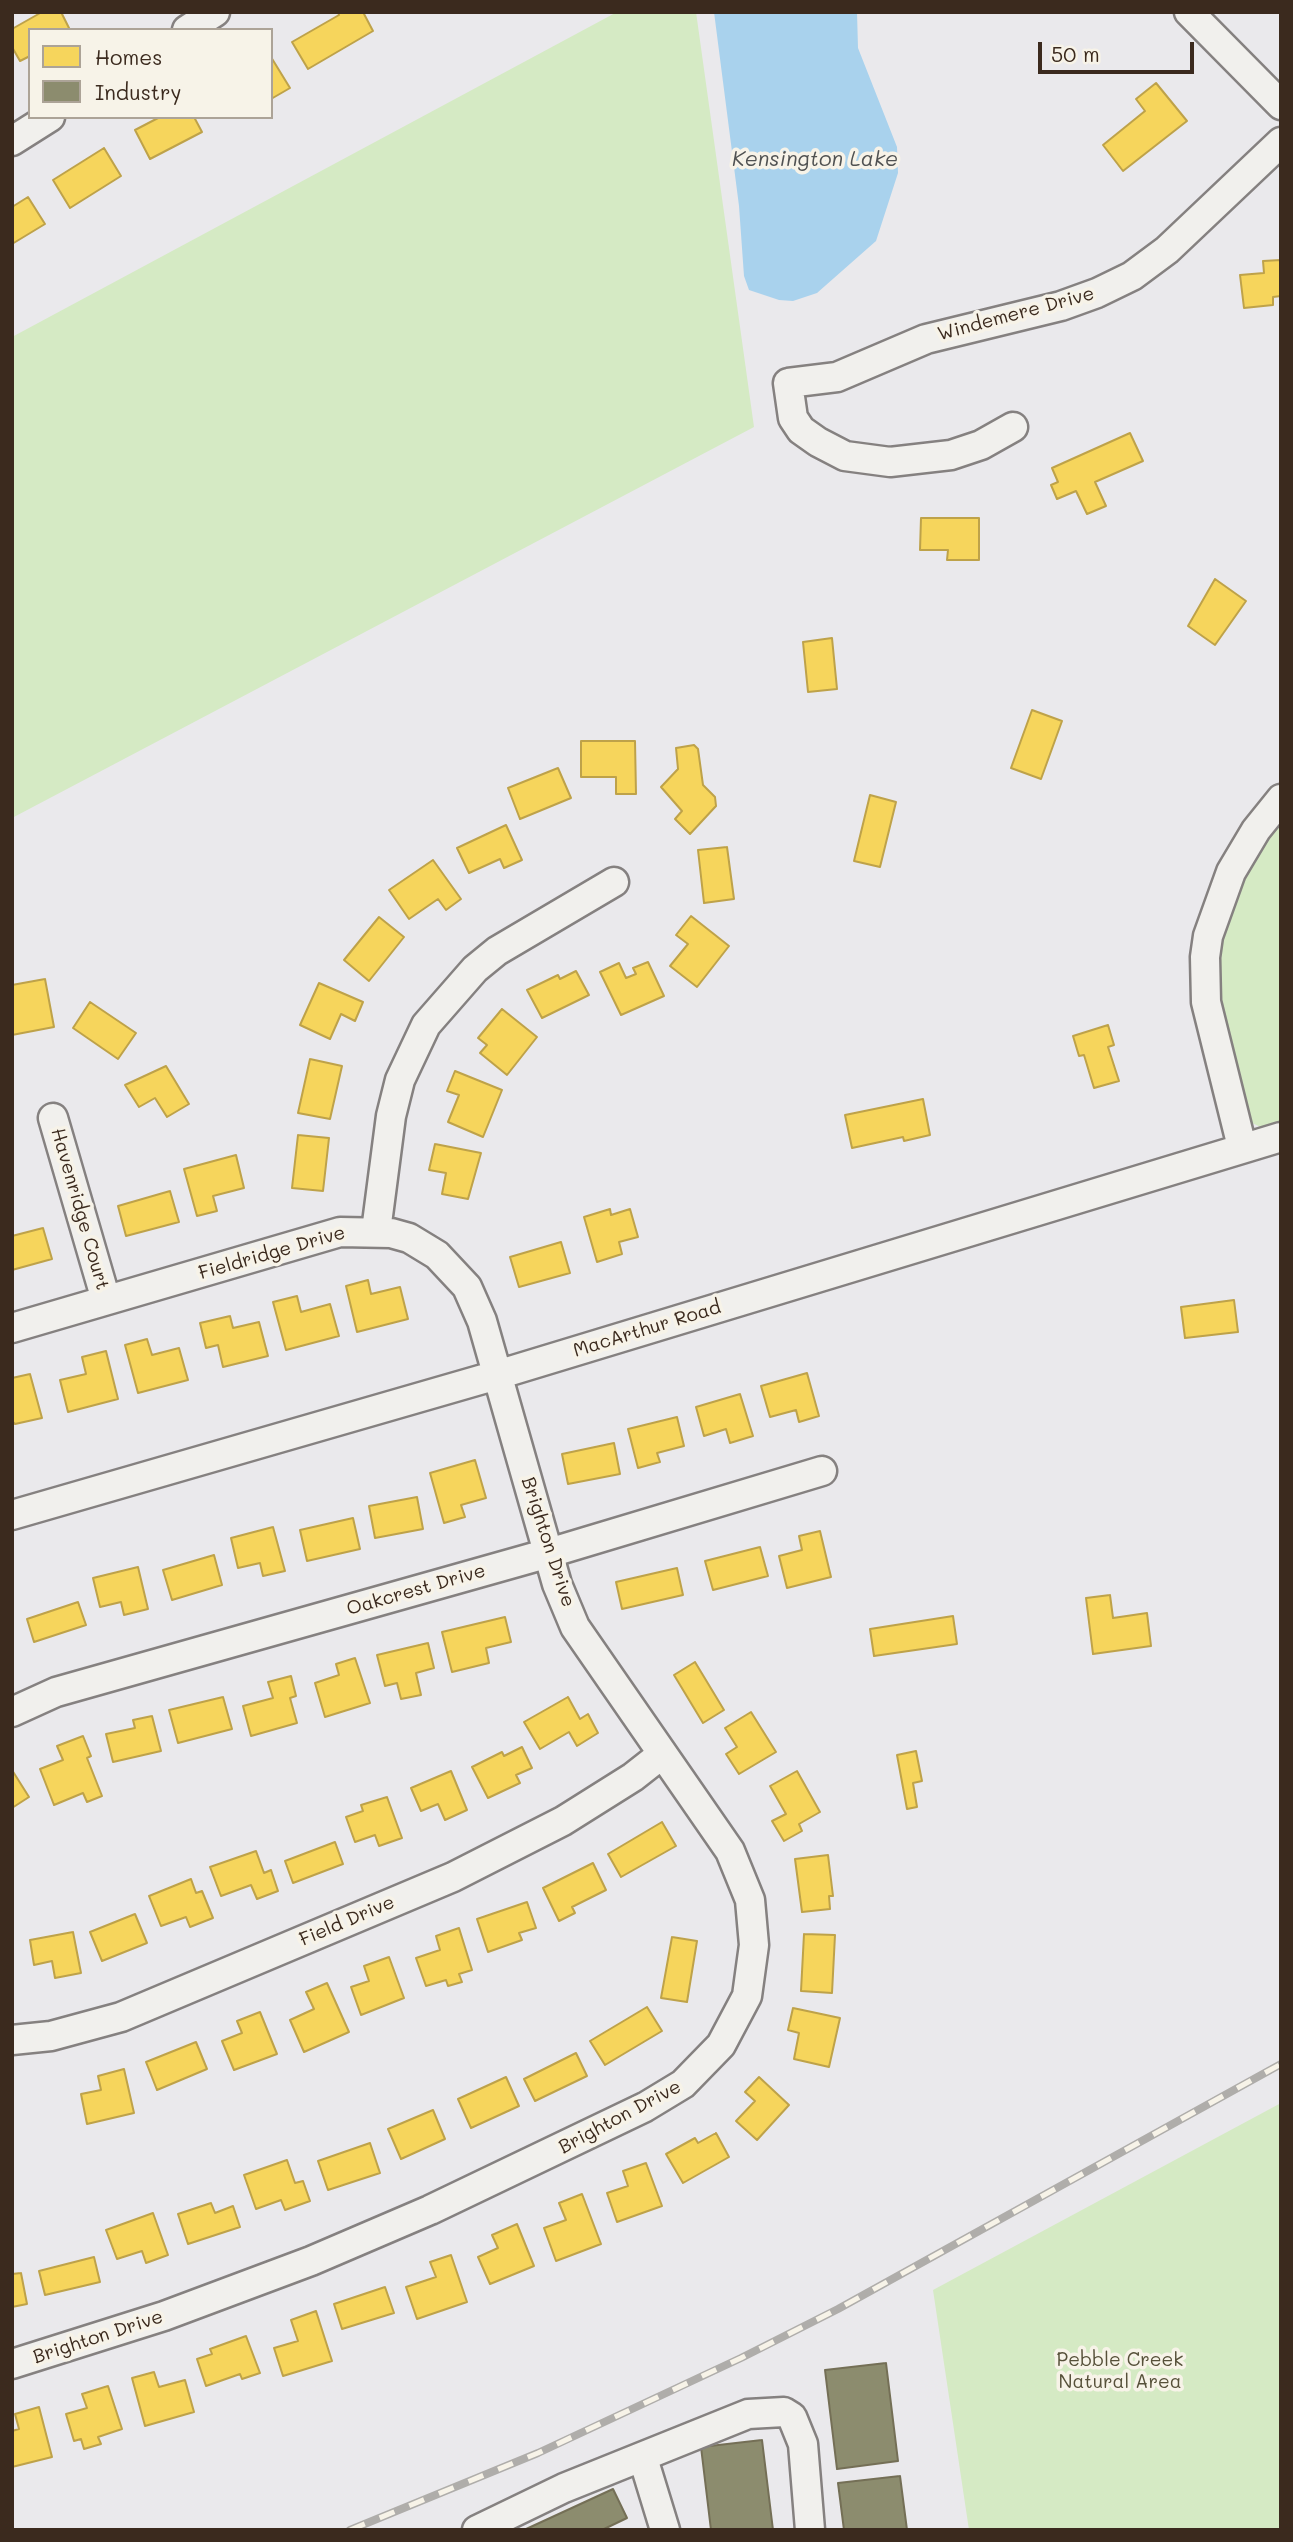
<!DOCTYPE html>
<html>
<head>
<meta charset="utf-8">
<style>
	body { margin:0 }
	#map { position:relative; width:1293px; height:2542px; overflow:hidden; background:#eae9ec; font-family:Mali,sans-serif }
	canvas { display:block }
	.frame { position:absolute; inset:0; border:14px solid #3b2a1e; pointer-events:none }
	.legend { position:absolute; left:28px; top:28px; width:245px; height:91px; box-sizing:border-box; background:#f7f3e8; border:2px solid #aca397; margin:0; padding:9px 12px; list-style:none; font-size:21px; color:#3b2a1e }
	.legend li { display:flex; align-items:center; gap:14px; height:35px }
	.legend b { width:35px; border:2px solid #aca397 }
	.scale { position:absolute; left:1038px; top:42px; width:156px; height:32px; box-sizing:border-box; border:4px solid #3b2a1e; border-top:0; padding-left:9px; font-size:21px; line-height:24px; white-space:nowrap; color:#3b2a1e; -webkit-text-stroke:5px #f7f3e8; paint-order:stroke }
</style>
</head>
<body>
<div id="map">
<canvas width="1293" height="2542"></canvas>
<div class="frame"></div>
<ul class="legend">
<li><b style="height:19px;background:#f6d55c"></b>Homes</li>
<li><b style="height:19px;background:#8c8c6e"></b>Industry</li>
</ul>
<div class="scale">50 m</div>
</div>
<script>
const ctx = document.querySelector('canvas').getContext('2d');
ctx.lineJoin = 'round';
function fill(path, color) {
  ctx.fillStyle = color;
  ctx.fill(path, 'evenodd');
}
function toPath(rows) {
  const path = new Path2D();
  for (const r of rows) {
    path.moveTo(r[0], r[1]);
    for (let i = 2; i < r.length; i += 2) path.lineTo(r[i], r[i + 1]);
  }
  return path;
}
function trace(path, color, width, dash) {
  ctx.strokeStyle = color;
  ctx.lineWidth = width;
  ctx.lineCap = dash ? 'butt' : 'round';
  ctx.setLineDash(dash || []);
  ctx.stroke(path);
}
function label(font, color, halo, rows, align = 'center') {
  ctx.font = font + ' Mali,sans-serif';
  ctx.lineWidth = 7;
  ctx.setLineDash([]);
  ctx.textBaseline = 'middle';
  ctx.strokeStyle = halo;
  ctx.fillStyle = color;
  for (const [text, x, y, turn = 0] of rows) {
    ctx.save();
    ctx.translate(x, y);
    ctx.rotate((+turn || 0) * Math.PI / 180);
    ctx.textAlign = isNaN(turn) ? turn : align;
    if (halo) ctx.strokeText(text, 0, 0);
    ctx.fillText(text, 0, 0);
    ctx.restore();
  }
}
const green = toPath([
	[617,12,696,12,754,427,12,818,12,337],
	[1281,813,1281,1125,1265,1129,1252,1123,1246,1109,1222,1016,1216,974,1222,930,1237,883],
	[1281,2103,1281,2530,969,2530,933,2290]
]);
const water = toPath([
	[714,12,857,12,858,48,897,147,898,173,876,241,817,293,793,301,779,300,749,290,744,276,739,206]
]);
const homes = toPath([
	[42,12,61,12,70,30,30,30,30,56,20,61,12,47,12,29,42,12],
	[338,12,363,12,373,31,308,69,292,42,339,15,338,12],
	[271,57,290,88,271,99,271,57],
	[1156,83,1187,121,1123,171,1103,145,1145,111,1136,99,1156,83],
	[160,117,194,117,202,132,150,159,135,130,160,117],
	[104,148,121,176,70,208,53,180,104,148],
	[28,197,45,224,12,244,12,207,28,197],
	[1281,260,1281,296,1273,297,1273,305,1244,308,1240,275,1264,273,1263,261,1281,260],
	[1130,433,1143,461,1095,482,1106,506,1087,514,1076,491,1057,499,1051,485,1058,482,1052,468,1130,433],
	[921,518,979,518,979,560,947,560,948,550,920,550,921,518],
	[1215,579,1246,601,1215,645,1188,626,1215,579],
	[832,638,837,689,808,692,803,642,832,638],
	[1032,710,1062,721,1041,779,1011,768,1032,710],
	[581,741,635,741,636,794,616,794,616,777,581,777,581,741],
	[694,745,698,749,703,785,715,797,716,806,690,834,675,819,682,811,661,787,678,769,676,748,694,745],
	[558,768,571,798,520,819,508,788,558,768],
	[870,795,896,802,880,867,854,861,870,795],
	[506,825,522,860,504,868,500,859,469,873,457,848,506,825],
	[727,847,734,899,704,903,698,850,727,847],
	[433,860,461,899,446,910,438,899,409,919,389,890,433,860],
	[691,916,729,946,697,987,670,966,688,944,676,935,691,916],
	[379,917,404,937,369,981,344,960,379,917],
	[648,962,664,996,621,1015,600,972,619,963,626,978,636,974,633,968,648,962],
	[576,971,589,995,542,1018,527,990,558,975,560,979,576,971],
	[45,979,54,1027,12,1035,12,985,45,979],
	[319,983,363,1002,355,1021,341,1014,330,1039,300,1025,319,983],
	[90,1002,136,1033,118,1059,73,1028,90,1002],
	[502,1009,537,1037,507,1075,480,1053,487,1045,478,1038,502,1009],
	[1108,1025,1114,1045,1108,1047,1119,1081,1094,1088,1084,1055,1079,1056,1073,1036,1108,1025],
	[310,1059,342,1066,330,1119,298,1113,310,1059],
	[166,1066,189,1104,167,1117,155,1098,139,1107,125,1085,166,1066],
	[455,1071,502,1090,483,1137,448,1122,459,1095,447,1091,455,1071],
	[923,1099,930,1135,904,1141,903,1137,852,1148,845,1115,923,1099],
	[298,1135,329,1138,323,1191,292,1188,298,1135],
	[435,1144,481,1153,468,1199,442,1194,446,1173,429,1170,435,1144],
	[236,1155,244,1188,213,1196,217,1211,197,1216,184,1169,236,1155],
	[170,1191,179,1222,126,1236,118,1206,170,1191],
	[610,1209,611,1215,630,1209,638,1237,619,1242,622,1254,597,1262,584,1217,610,1209],
	[43,1228,52,1259,12,1270,12,1236,43,1228],
	[561,1242,570,1273,519,1287,510,1257,561,1242],
	[368,1280,371,1294,400,1287,408,1319,357,1332,346,1286,368,1280],
	[297,1296,301,1312,330,1304,339,1336,286,1350,273,1302,297,1296],
	[1234,1300,1238,1332,1185,1338,1181,1307,1234,1300],
	[230,1316,233,1328,259,1322,268,1356,223,1367,218,1345,206,1348,200,1323,230,1316],
	[147,1339,152,1355,179,1348,188,1380,138,1393,125,1345,147,1339],
	[106,1351,118,1399,68,1412,60,1380,86,1374,82,1357,106,1351],
	[807,1373,819,1416,799,1422,796,1410,770,1417,761,1386,807,1373],
	[30,1374,42,1418,15,1424,12,1421,12,1378,30,1374],
	[740,1394,753,1436,730,1443,726,1429,704,1436,696,1407,740,1394],
	[677,1417,684,1446,657,1453,660,1462,638,1468,628,1429,677,1417],
	[614,1443,620,1474,568,1484,562,1454,614,1443],
	[475,1460,486,1498,461,1505,465,1517,444,1523,430,1473,475,1460],
	[417,1497,423,1529,375,1538,369,1506,417,1497],
	[353,1518,360,1549,307,1561,300,1530,353,1518],
	[273,1527,285,1571,263,1576,260,1563,238,1568,231,1538,273,1527],
	[820,1531,831,1577,787,1588,779,1556,802,1550,799,1536,820,1531],
	[760,1547,768,1576,713,1590,705,1561,760,1547],
	[214,1555,222,1585,172,1600,163,1570,214,1555],
	[138,1567,148,1609,124,1615,121,1602,100,1607,93,1578,138,1567],
	[677,1568,683,1595,622,1609,616,1582,677,1568],
	[1110,1595,1113,1618,1147,1613,1151,1646,1093,1654,1086,1598,1110,1595],
	[78,1602,86,1625,34,1642,27,1619,78,1602],
	[953,1616,957,1644,874,1656,870,1629,953,1616],
	[505,1617,511,1642,486,1648,489,1663,452,1672,442,1632,505,1617],
	[428,1643,434,1668,416,1673,421,1695,401,1699,397,1683,385,1686,377,1655,428,1643],
	[355,1658,370,1703,325,1717,315,1683,339,1675,336,1664,355,1658],
	[695,1662,724,1710,703,1723,674,1675,695,1662],
	[291,1676,296,1696,290,1698,297,1723,251,1736,243,1706,273,1698,268,1682,291,1676],
	[223,1697,232,1729,178,1743,169,1710,223,1697],
	[568,1697,580,1719,588,1714,598,1733,577,1746,569,1732,540,1749,524,1722,568,1697],
	[751,1712,776,1752,739,1774,726,1754,737,1747,725,1728,751,1712],
	[152,1716,161,1751,113,1762,106,1734,135,1728,133,1720,152,1716],
	[83,1736,91,1756,87,1758,102,1796,87,1802,83,1793,54,1805,40,1769,63,1760,57,1746,83,1736],
	[522,1747,532,1768,516,1775,520,1783,488,1798,472,1767,502,1752,504,1756,522,1747],
	[916,1751,922,1781,913,1783,917,1807,907,1809,897,1755,916,1751],
	[12,1770,29,1797,12,1808,12,1770],
	[451,1771,467,1810,445,1820,438,1804,421,1811,411,1788,451,1771],
	[797,1771,820,1812,799,1824,802,1831,784,1841,772,1821,786,1814,770,1786,797,1771],
	[387,1797,402,1838,379,1846,375,1835,355,1842,346,1817,363,1811,361,1805,387,1797],
	[662,1822,676,1846,621,1877,608,1854,662,1822],
	[335,1842,343,1864,293,1883,285,1861,335,1842],
	[256,1851,264,1873,271,1870,278,1891,257,1899,251,1885,221,1896,210,1867,256,1851],
	[828,1855,833,1896,829,1896,830,1909,802,1912,795,1859,828,1855],
	[593,1863,606,1890,572,1907,575,1913,559,1921,543,1888,593,1863],
	[191,1879,196,1893,202,1891,213,1918,190,1927,186,1917,161,1926,149,1896,191,1879],
	[527,1902,536,1928,519,1933,522,1940,488,1952,477,1919,527,1902],
	[135,1914,147,1943,102,1961,90,1932,135,1914],
	[459,1928,472,1970,459,1974,462,1982,448,1986,446,1980,426,1986,416,1958,440,1950,436,1936,459,1928],
	[73,1932,81,1973,55,1978,52,1961,34,1965,30,1940,73,1932],
	[804,1934,835,1935,832,1993,801,1991,804,1934],
	[672,1937,697,1941,687,2002,661,1998,672,1937],
	[389,1957,404,1998,361,2015,351,1987,369,1981,364,1966,389,1957],
	[327,1983,349,2032,304,2052,290,2020,314,2009,306,1992,327,1983],
	[647,2007,662,2031,605,2065,590,2041,647,2007],
	[793,2008,840,2018,829,2067,794,2059,799,2033,788,2030,793,2008],
	[260,2012,277,2054,234,2070,222,2041,242,2033,237,2021,260,2012],
	[196,2042,207,2069,157,2090,146,2062,196,2042],
	[576,2053,587,2076,535,2101,524,2079,576,2053],
	[124,2069,134,2113,87,2124,81,2094,101,2090,98,2076,124,2069],
	[506,2077,519,2106,471,2128,458,2099,506,2077],
	[759,2077,789,2105,757,2140,736,2121,755,2101,745,2092,759,2077],
	[433,2110,445,2139,401,2159,388,2129,433,2110],
	[716,2133,729,2157,683,2183,666,2154,695,2138,698,2143,716,2133],
	[370,2143,380,2173,328,2190,318,2161,370,2143],
	[287,2160,295,2183,303,2181,310,2201,285,2210,281,2200,256,2209,244,2175,287,2160],
	[646,2163,662,2206,617,2222,607,2193,628,2186,623,2171,646,2163],
	[582,2194,601,2244,556,2261,544,2228,566,2220,559,2203,582,2194],
	[211,2203,215,2213,233,2206,240,2227,188,2244,178,2214,211,2203],
	[153,2213,168,2255,146,2263,142,2251,117,2259,106,2230,153,2213],
	[517,2224,534,2266,490,2284,478,2257,498,2248,492,2235,517,2224],
	[451,2255,467,2302,417,2319,406,2287,436,2277,430,2262,451,2255],
	[94,2257,100,2282,45,2295,39,2271,94,2257],
	[21,2273,27,2304,12,2307,12,2274,21,2273],
	[385,2287,394,2313,342,2329,334,2304,385,2287],
	[316,2311,332,2361,283,2376,274,2348,298,2341,291,2320,316,2311],
	[246,2336,260,2373,242,2379,240,2374,206,2386,197,2359,212,2354,210,2349,246,2336],
	[154,2372,159,2387,185,2380,194,2412,145,2426,132,2378,154,2372],
	[108,2386,122,2429,98,2437,101,2444,84,2449,81,2439,74,2441,66,2414,87,2408,82,2394,108,2386],
	[39,2407,52,2457,12,2467,12,2431,19,2429,15,2414,39,2407]
]);
const industry = toPath([
	[886,2363,898,2461,837,2469,825,2370,886,2363],
	[762,2440,773,2530,711,2530,701,2447,762,2440],
	[900,2476,907,2530,844,2530,838,2483,900,2476],
	[613,2489,627,2518,602,2530,524,2530,613,2489]
]);
const minor = toPath([
	[1189,12,1281,105],
	[187,30,215,12],
	[12,141,50,117],
	[1013,427,981,445,951,455,890,462,845,456,818,442,801,430,793,418,788,383,837,377,926,339,1061,306,1097,293,1132,276,1167,250,1281,142],
	[53,1118,106,1300],
	[1242,1147,1206,1002,1205,957,1208,936,1231,872,1256,830,1281,799],
	[376,1231,391,1116,400,1080,426,1025,475,969,497,951,614,882],
	[12,1328,340,1232,391,1233,409,1238,437,1255,467,1287,482,1321,557,1584,575,1627,730,1851,750,1900,754,1945,747,1996,721,2045,683,2084,645,2107,430,2210,311,2261,164,2316,12,2364],
	[12,1515,497,1375,1281,1137],
	[12,1712,56,1692,549,1553,822,1471],
	[12,2040,51,2036,121,2017,453,1877,563,1821,633,1777,661,1755],
	[643,2458,665,2530],
	[477,2530,564,2488,748,2414,784,2412,792,2417,803,2444,810,2530]
]);
const rail = toPath([
	[350,2530,538,2453,741,2358,838,2309,1281,2064]
]);
const streetNames = [
	["Windemere Drive",1016,314,-15],
	["Havenridge Court",80,1209,74],
	["Fieldridge Drive",272,1253,-16],
	["MacArthur Road",647,1329,-17],
	["Brighton Drive",548,1542,72],
	["Oakcrest Drive",416,1590,-16],
	["Field Drive",347,1921,-23],
	["Brighton Drive",620,2117,-28],
	["Brighton Drive",98,2337,-18]
];
const parkNames = [
	["Pebble Creek",1120,2360],
	["Natural Area",1120,2382]
];
const waterNames = [
	["Kensington Lake",815,160]
];
fill(green, '#d5eac4');
fill(water, '#a9d2ed');
fill(homes, '#f6d55c');
trace(homes, '#bea249', 2);
fill(industry, '#8c8c6e');
trace(industry, '#746f56', 2);
trace(minor, '#858180', 33);
trace(minor, '#f1f0ed', 28);
trace(rail, '#afadaa', 8);
trace(rail, '#f7f3e8', 5, [16]);
label('19px', '#3b2a1e', '#f7f3e8', streetNames);
label('19px', '#565039', '#f7f3e8', parkNames);
label('italic 21px', '#505252', '#f7f3e8', waterNames);
</script>
</body>
</html>
